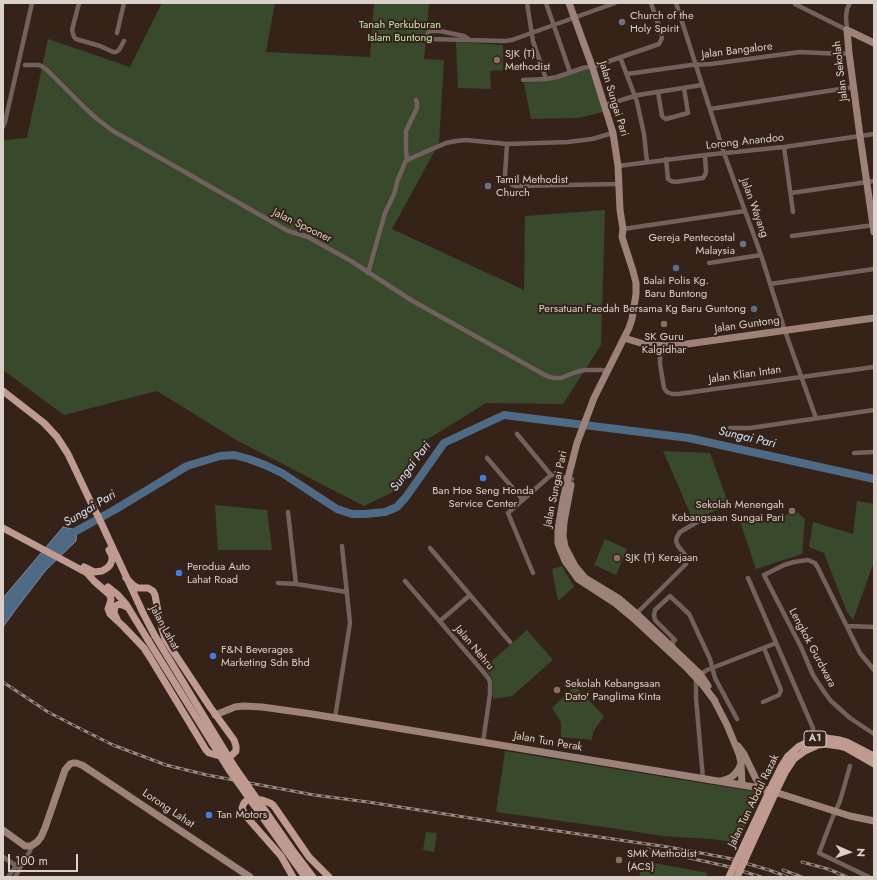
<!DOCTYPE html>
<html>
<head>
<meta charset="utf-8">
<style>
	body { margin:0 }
	#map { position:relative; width:877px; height:880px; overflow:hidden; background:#35231a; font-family:Jost,sans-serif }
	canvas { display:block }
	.frame { position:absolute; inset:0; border:4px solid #dcd0ca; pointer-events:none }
	.north { position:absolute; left:829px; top:832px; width:40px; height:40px; -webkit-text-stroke:3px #35231a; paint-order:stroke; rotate:92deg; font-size:11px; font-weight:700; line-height:16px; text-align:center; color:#dcd0ca }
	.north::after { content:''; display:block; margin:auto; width:14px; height:18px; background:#dcd0ca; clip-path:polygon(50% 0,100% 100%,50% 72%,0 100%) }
	.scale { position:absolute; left:8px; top:854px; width:70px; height:18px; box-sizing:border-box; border:2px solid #dcd0ca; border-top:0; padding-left:5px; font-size:12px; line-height:14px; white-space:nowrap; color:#dcd0ca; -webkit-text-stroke:3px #35231a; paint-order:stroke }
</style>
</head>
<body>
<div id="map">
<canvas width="877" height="880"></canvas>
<div class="frame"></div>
<div class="north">N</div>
<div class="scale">100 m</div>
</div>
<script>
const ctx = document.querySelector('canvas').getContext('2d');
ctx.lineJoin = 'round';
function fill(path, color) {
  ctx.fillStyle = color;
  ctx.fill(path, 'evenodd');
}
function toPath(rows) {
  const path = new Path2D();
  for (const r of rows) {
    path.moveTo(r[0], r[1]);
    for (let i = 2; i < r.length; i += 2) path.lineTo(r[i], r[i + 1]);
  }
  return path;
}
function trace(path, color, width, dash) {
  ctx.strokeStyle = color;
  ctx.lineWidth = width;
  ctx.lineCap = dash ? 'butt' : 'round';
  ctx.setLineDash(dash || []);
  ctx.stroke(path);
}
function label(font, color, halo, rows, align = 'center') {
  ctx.font = font + ' Jost,sans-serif';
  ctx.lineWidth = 4;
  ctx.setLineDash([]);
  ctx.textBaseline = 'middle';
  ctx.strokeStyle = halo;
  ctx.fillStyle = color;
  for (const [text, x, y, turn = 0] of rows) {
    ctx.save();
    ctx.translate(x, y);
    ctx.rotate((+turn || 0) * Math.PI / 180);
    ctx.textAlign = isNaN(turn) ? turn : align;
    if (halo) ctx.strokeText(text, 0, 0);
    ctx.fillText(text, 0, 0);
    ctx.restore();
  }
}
const green = toPath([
	[162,3,275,3,266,52,370,57,374,3,429,3,424,59,444,60,439,143,392,229,524,290,525,216,605,210,601,345,563,404,486,403,425,441,393,492,364,506,238,441,157,391,64,415,3,370,3,140,27,138,48,39,130,67],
	[456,42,503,45,503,70,490,71,491,89,458,88],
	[589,69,603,112,578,118,531,119,524,83,555,79,570,74],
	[663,451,710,453,729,505,693,520],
	[857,501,874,504,874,562,853,620,847,612,824,553,809,547,813,522,853,534],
	[215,505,267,510,272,550,218,550],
	[795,510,805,519,802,554,756,569,739,518,774,522],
	[605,539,627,549,616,575,594,565],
	[562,566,574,587,558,601,552,569],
	[527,630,553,660,512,696,493,699,493,686,491,676,484,668],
	[575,686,604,716,593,732,592,740,561,737,561,722,552,708],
	[505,751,763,793,750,815,737,843,712,839,662,836,612,828,496,812],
	[426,832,437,833,434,852,423,850],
	[643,861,708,873,706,877,639,877]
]);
const water = toPath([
	[63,527,77,530,76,541,46,570,16,609,3,627,3,598,63,527]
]);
const river = toPath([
	[69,535,116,509,187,466,220,456,234,455,249,459,265,465,282,473,337,509,352,514,365,514,385,512,397,507,406,497,444,443,504,415,689,438,874,479]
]);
const street = toPath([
	[79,3,72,30,74,37,76,39,100,46,113,52,116,52,119,50,124,41],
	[527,3,533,41,546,79],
	[546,3,570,72],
	[676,3,724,153,761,255,785,331,816,418],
	[795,4,847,30,846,17,847,9,850,3],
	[117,33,124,3],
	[470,40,464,36,440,31,429,31,427,36,428,39,429,39,505,41,512,40,615,3],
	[620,57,633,91,637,102,644,134,647,162],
	[25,65,39,65,43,67,47,70,86,109,97,119,113,131,288,231,308,237,351,261,411,300,543,374,549,377,555,378,561,378,576,372,585,370,601,370,608,371],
	[627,74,691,65,711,64,800,52,842,54,849,53],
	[523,80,546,79,557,77,583,68,598,65,659,44,662,38,661,33,651,3],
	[658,92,662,116,664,118,666,119,688,113,684,88],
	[605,105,638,95,702,85],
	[710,109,854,87],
	[3,127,5,122,32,3],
	[507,144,505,175,506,179,512,185,516,186,618,184],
	[784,147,793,212],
	[666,159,668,179,671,181,675,182,703,178,705,175,706,172,705,155],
	[407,160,406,150,406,131,417,108,417,103,416,100],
	[618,166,705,155,784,147,874,134],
	[791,193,874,181],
	[623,229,745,211],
	[792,236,874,225],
	[709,263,761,255],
	[368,273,385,213,394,194,398,179,402,170,405,162,409,159,446,143,456,141,466,140,507,144,568,142,592,139,613,133],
	[770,284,874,269],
	[660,346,660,364,664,388,667,392,672,394,678,394,874,367],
	[730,428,750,428,874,410],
	[517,434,551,475],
	[854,453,874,452],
	[487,458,523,500],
	[288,512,296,584],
	[430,548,510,642],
	[533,573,508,513,551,475,555,475,572,479],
	[748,578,813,728,813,734,809,740],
	[405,581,480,668,489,679,490,683,490,694,483,742],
	[278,583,296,584,347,592],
	[635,615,686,564,687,558,686,556,678,546,676,541,677,537,680,532,699,521,708,516],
	[440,621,470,595],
	[847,626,874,627],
	[673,648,673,641,675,640,655,620,654,615,655,610,670,596,689,614,691,618,710,659,715,678,737,719],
	[874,670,860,653,818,568,815,563,808,560,794,562,784,565,764,575,801,647,813,675,825,693,831,701,850,718,874,734],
	[763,702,779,695,781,690,764,648],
	[335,718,350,623,342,546],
	[850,766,840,801,832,819,819,853,869,877],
	[703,779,696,698,696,677,707,670,776,643],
	[3,857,20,868],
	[8,877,16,866],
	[15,877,30,851,31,846]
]);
const secondary = toPath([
	[569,3,592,66,613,133,618,166,620,210,623,229,622,237,633,271,636,283,636,294,632,319,629,328,594,398,577,443,568,478,563,500,558,529,558,543,560,549,565,561,578,579,615,603,633,618,687,668,702,684,715,701],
	[847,30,849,53,860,136,874,232],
	[847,30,874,43],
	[624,338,644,344,665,346,680,345,874,318],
	[571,485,564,522,563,536,565,547,575,566,585,578,618,598,637,614,700,674,708,686],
	[713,698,727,725,739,754,741,763,742,785],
	[215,715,235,707,244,706,262,707,312,714,754,787,781,794,850,816,874,821],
	[738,746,744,754,756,779,765,789],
	[721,781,730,778,734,775,738,770,741,764],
	[3,830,25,846,31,846,37,842,41,837,45,828,65,770,70,764,73,763,76,763,82,765,250,877]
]);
const primary = toPath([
	[3,391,44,423,57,437,68,454,94,509,98,516,144,615,155,636],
	[3,528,89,574],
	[84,567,94,572,102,571,107,568,110,565,112,560,112,556,109,550],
	[86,572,94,581,110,595,111,600,108,609,110,614,123,626,144,648,151,659,206,750,209,753,216,755,230,756,232,755,236,751,236,746,234,740,210,707,165,639,159,617,155,595,153,591,148,588,138,588,134,586,126,578],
	[108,587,118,595,126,604,148,640],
	[117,619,114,613,115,606,120,604,127,607],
	[773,783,781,767,788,756,798,747,812,740,826,738,840,740,847,742,874,756],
	[779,785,786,771,794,759,805,751,818,745,824,744,839,746,846,748,874,764],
	[293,877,281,856,245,815,242,808,244,803,246,801,251,799,262,800,270,803,273,805,276,809,309,857,329,877]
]);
const rail = toPath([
	[3,682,48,712,77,727,113,745,166,765,207,775,314,795,368,802,496,822,668,847,728,858,769,870,788,877],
	[648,849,726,866,761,877],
	[802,862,828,869,847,877],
	[783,870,802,877]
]);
const primaryBridge = toPath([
	[155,636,234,766,291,848,313,877],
	[148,640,229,770,305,877],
	[729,877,773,783],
	[737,877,779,785]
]);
const markers = [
	[622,22,4,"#6b7280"],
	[497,60,4,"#8d6e63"],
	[488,186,4,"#6b7280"],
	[743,244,4,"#6b7280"],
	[676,268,4,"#5c6f8a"],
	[754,309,4,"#5c6f8a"],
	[664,324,4,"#8d6e63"],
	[483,478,4,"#3f7fe0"],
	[792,511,4,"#8d6e63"],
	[617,558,4,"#8d6e63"],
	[179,573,4,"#3f7fe0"],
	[213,656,4,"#3f7fe0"],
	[557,690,4,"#8d6e63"],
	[209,815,4,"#3f7fe0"],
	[619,860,4,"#8d6e63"]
];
const shields = [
	[815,739,22]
];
const shieldNames = [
	["A1",815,739]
];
const poiNames = [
	["Church of the",630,16],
	["Holy Spirit",630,29],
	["SJK (T)",505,54],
	["Methodist",505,67],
	["Tamil Methodist",496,180],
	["Church",496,193],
	["Gereja Pentecostal",735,238,"right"],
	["Malaysia",735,251,"right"],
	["Balai Polis Kg.",676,281,"center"],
	["Baru Buntong",676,294,"center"],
	["Persatuan Faedah Bersama Kg Baru Guntong",746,309,"right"],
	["SK Guru",664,337,"center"],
	["Kalgidhar",664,350,"center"],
	["Ban Hoe Seng Honda",483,491,"center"],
	["Service Center",483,504,"center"],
	["Sekolah Menengah",784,505,"right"],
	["Kebangsaan Sungai Pari",784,518,"right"],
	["SJK (T) Kerajaan",625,558],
	["Perodua Auto",187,567],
	["Lahat Road",187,580],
	["F&N Beverages",221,650],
	["Marketing Sdn Bhd",221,663],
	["Sekolah Kebangsaan",565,684],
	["Dato' Panglima Kinta",565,697],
	["Tan Motors",217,815],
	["SMK Methodist",627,854],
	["(ACS)",627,867]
];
const parkNames = [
	["Tanah Perkuburan",400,25],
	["Islam Buntong",400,38]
];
const streetNames = [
	["Jalan Bangalore",737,51,-7],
	["Jalan Sekolah",841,71,-97],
	["Jalan Sungai Pari",613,99,73],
	["Lorong Anandoo",745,142,-6],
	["Jalan Wayang",754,208,70],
	["Jalan Spooner",302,226,26],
	["Jalan Guntong",747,325,-8],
	["Jalan Klian Intan",745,375,-8],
	["Jalan Sungai Pari",556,489,-78],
	["Jalan Lahat",164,628,61],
	["Jalan Nehru",474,648,50],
	["Lengkok Gurdwara",812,648,62],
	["Jalan Tun Perak",548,742,10],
	["Jalan Tun Abdul Razak",754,801,-64],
	["Lorong Lahat",168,809,34]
];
const waterNames = [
	["Sungai Pari",747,438,13],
	["Sungai Pari",411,467,-53],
	["Sungai Pari",90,509,-31]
];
fill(green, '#39492c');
fill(water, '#4e6a84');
trace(water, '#798999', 1);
trace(river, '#4e6a84', 8);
trace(street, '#73615d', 4.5);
trace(secondary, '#9d827a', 7);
trace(primary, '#be9a91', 7);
trace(rail, '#9a8c84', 3);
trace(rail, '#35231a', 1.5, [4.5]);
trace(primaryBridge, '#be9a91', 7);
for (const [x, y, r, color] of markers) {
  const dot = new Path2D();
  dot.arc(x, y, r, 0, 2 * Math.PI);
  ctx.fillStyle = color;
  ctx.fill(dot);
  trace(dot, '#35231a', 1.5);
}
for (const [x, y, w] of shields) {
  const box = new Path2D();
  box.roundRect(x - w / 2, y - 8, w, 16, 3);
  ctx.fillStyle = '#35231a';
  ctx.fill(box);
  trace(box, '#dcd0ca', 1);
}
label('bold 10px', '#dcd0ca', null, shieldNames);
label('11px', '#dcd0ca', '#35231a', poiNames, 'left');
label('11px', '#c4e4ab', '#35231a', parkNames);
label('11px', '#dcd0ca', '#35231a', streetNames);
label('italic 12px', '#d2e6f9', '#35231a', waterNames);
</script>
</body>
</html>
